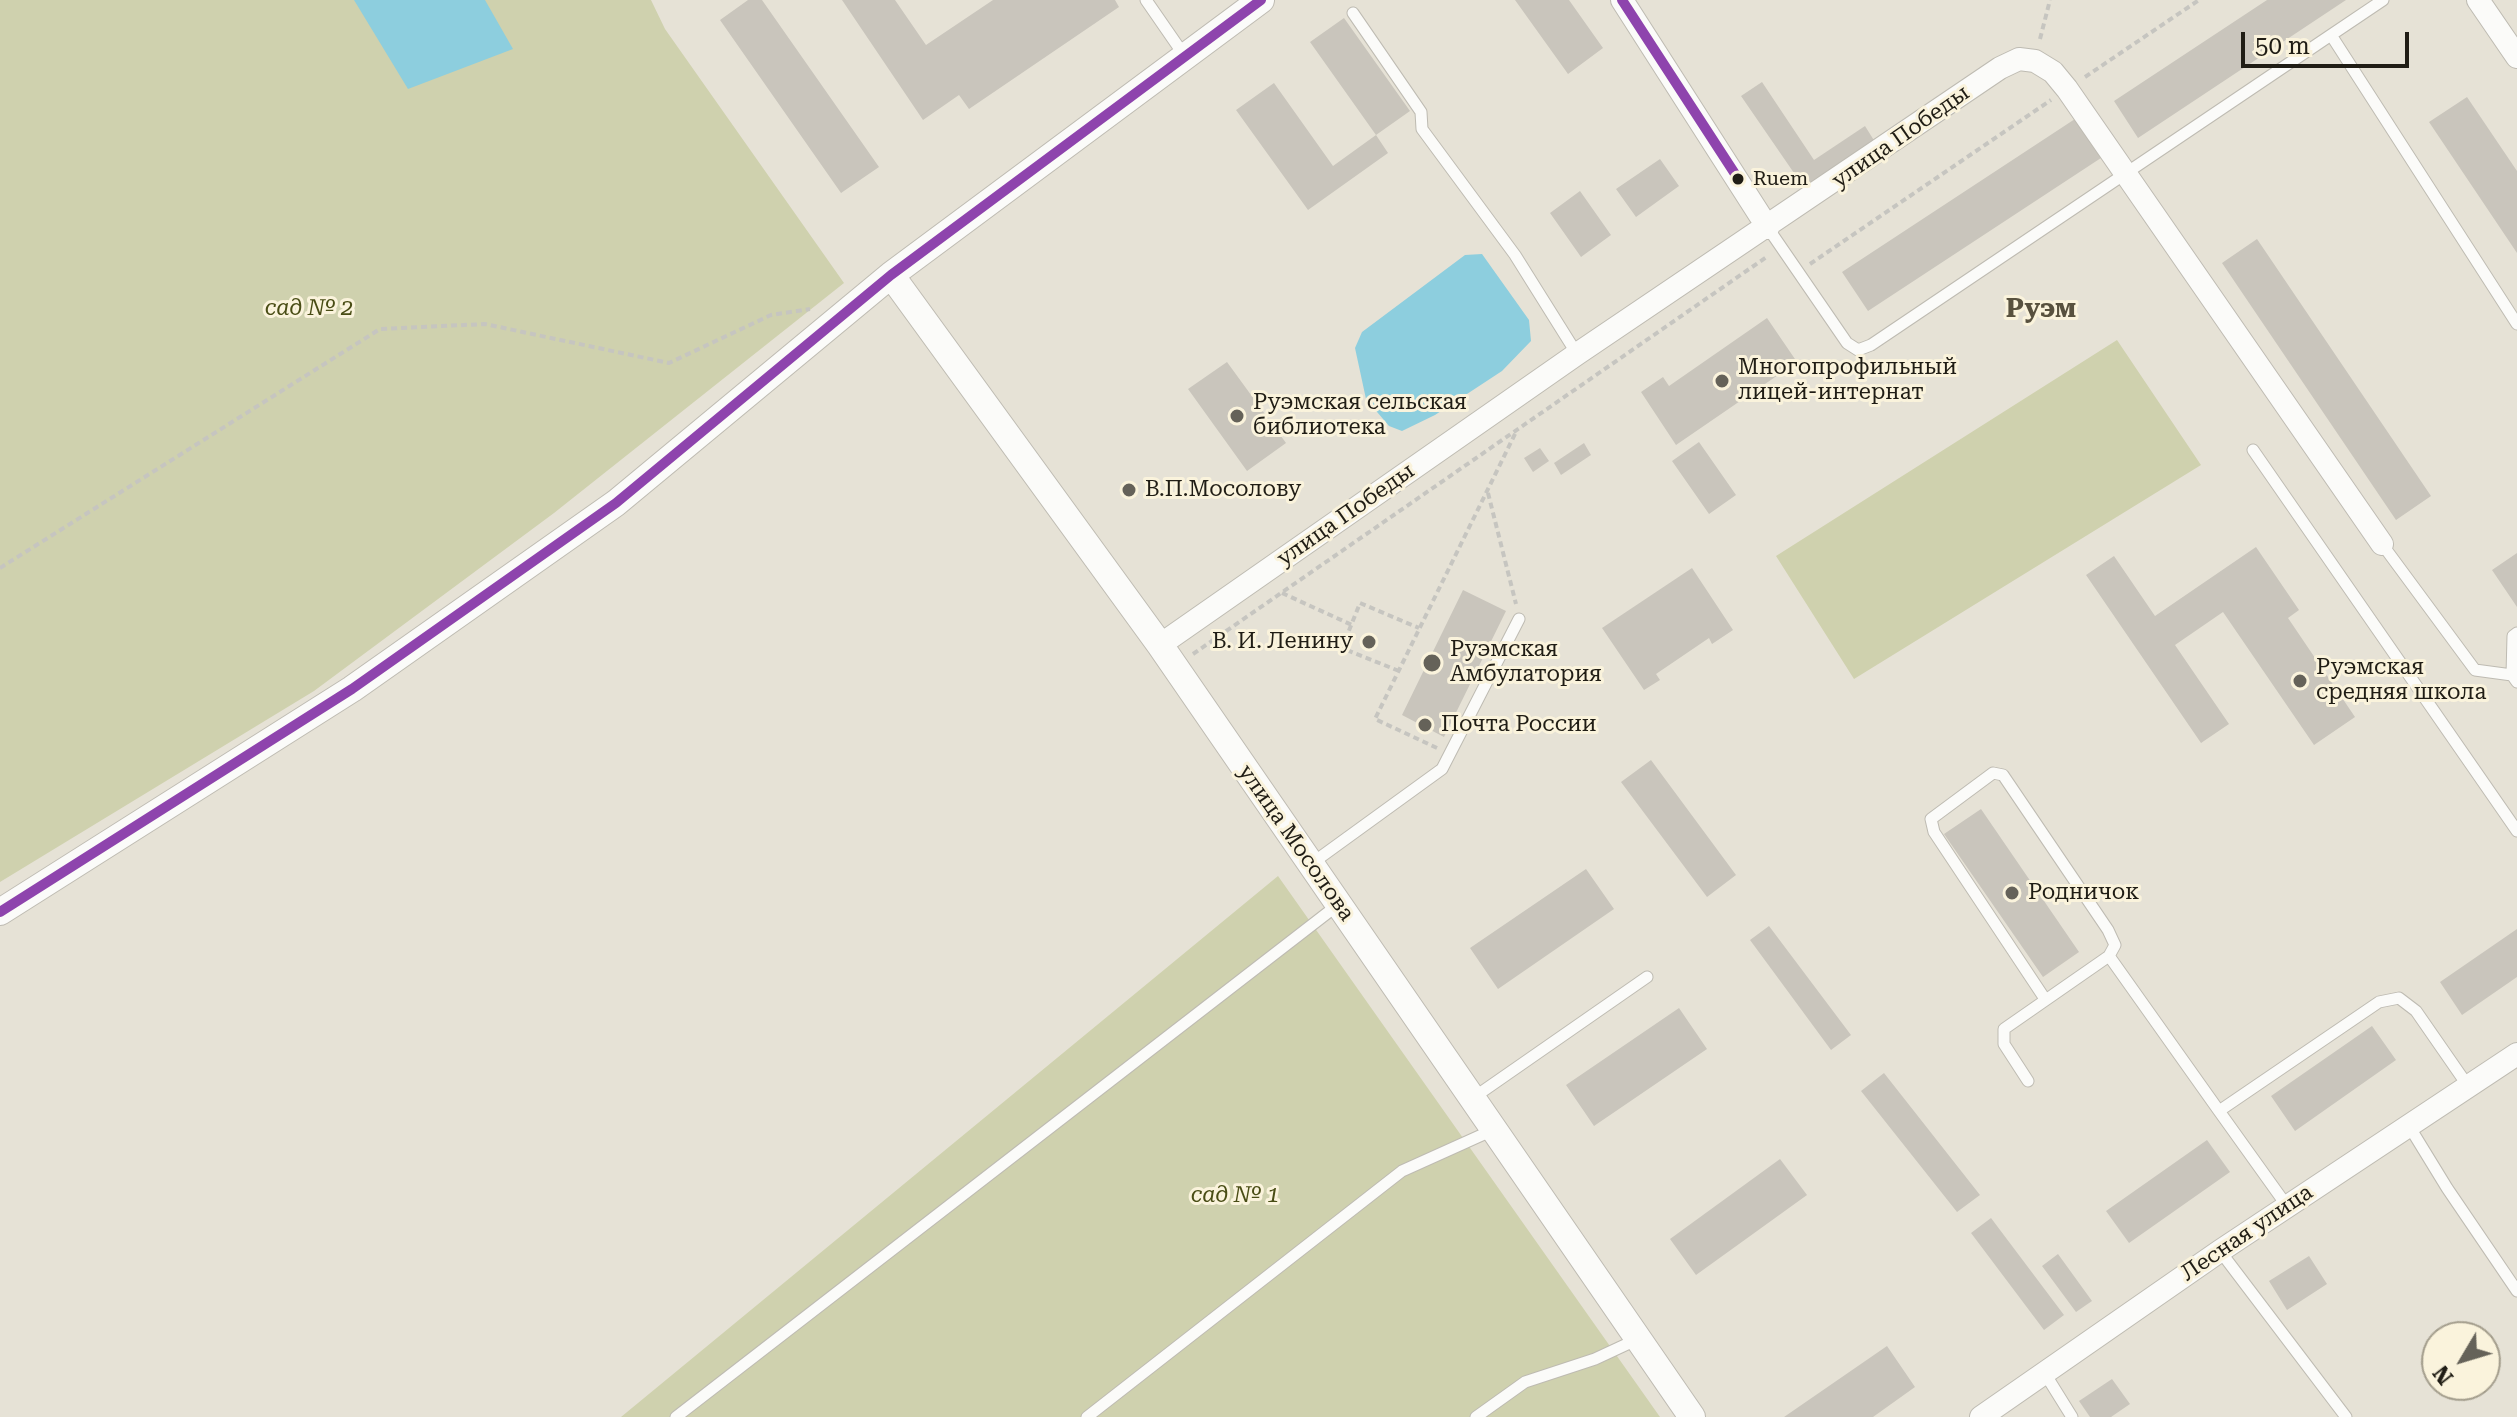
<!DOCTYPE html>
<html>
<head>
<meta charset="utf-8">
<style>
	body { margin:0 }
	#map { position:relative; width:2517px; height:1417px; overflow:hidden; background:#e6e2d6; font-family:"Roboto Serif",serif }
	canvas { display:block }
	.north { position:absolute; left:2421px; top:1321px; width:80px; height:80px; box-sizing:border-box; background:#faf3dc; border:2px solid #a39d8c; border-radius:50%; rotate:232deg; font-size:22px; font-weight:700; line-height:32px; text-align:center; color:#201d15 }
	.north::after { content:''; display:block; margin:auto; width:28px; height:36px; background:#656259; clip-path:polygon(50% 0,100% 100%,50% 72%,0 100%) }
	.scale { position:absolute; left:2241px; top:32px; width:168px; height:36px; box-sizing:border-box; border:4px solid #201d15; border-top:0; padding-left:10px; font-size:24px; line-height:28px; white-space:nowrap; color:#201d15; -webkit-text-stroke:6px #faf3dc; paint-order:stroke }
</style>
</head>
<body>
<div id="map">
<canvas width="2517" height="1417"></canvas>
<div class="north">N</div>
<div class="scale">50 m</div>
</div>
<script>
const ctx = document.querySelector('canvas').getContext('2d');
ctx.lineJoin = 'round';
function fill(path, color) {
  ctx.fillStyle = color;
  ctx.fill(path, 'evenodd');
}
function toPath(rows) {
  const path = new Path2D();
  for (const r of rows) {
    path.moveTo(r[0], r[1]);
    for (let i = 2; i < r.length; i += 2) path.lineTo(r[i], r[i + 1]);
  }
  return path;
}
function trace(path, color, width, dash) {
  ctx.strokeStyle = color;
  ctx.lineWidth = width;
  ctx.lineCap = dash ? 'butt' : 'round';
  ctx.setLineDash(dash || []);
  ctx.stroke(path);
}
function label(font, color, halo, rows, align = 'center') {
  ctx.font = font + ' "Roboto Serif",serif';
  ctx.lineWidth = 6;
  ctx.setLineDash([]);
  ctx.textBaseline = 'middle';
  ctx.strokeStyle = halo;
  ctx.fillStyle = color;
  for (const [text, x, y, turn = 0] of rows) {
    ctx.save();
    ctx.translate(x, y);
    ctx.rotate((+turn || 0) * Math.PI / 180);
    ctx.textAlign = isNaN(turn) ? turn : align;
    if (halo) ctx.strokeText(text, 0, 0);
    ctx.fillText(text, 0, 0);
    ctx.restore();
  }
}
const green = toPath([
	[0,0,651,0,665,29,844,283,554,513,314,691,0,882],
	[2117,340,2201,465,1854,679,1776,556],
	[1278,876,1660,1417,621,1417]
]);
const water = toPath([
	[354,0,485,0,513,49,408,89],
	[1482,254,1529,320,1531,341,1502,371,1435,415,1402,431,1389,426,1366,399,1355,348,1362,332,1465,255]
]);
const building = toPath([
	[748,0,762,0,879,167,841,193,720,20],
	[842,0,895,0,926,45,993,0,1115,0,1119,7,969,109,959,95,923,120],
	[1515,0,1569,0,1603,48,1568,74],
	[2267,0,2346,0,2138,138,2114,101],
	[1344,18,1410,111,1376,135,1310,42],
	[1762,82,1814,160,1865,126,1875,142,1805,189,1741,96],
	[1274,83,1333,166,1376,135,1388,153,1308,210,1236,110],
	[2467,97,2517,171,2517,253,2429,122],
	[2078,117,2104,156,1868,311,1842,272],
	[1660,159,1679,186,1636,217,1616,189],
	[1580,191,1611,235,1581,257,1550,213],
	[2257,239,2431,496,2396,520,2222,263],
	[1767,318,1797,362,1676,445,1641,392,1663,377,1669,386],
	[1227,362,1286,443,1247,471,1188,389],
	[1699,442,1736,495,1709,514,1672,461],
	[1584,443,1591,455,1561,475,1554,463],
	[1540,448,1549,461,1533,472,1524,458],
	[2256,547,2299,610,2288,618,2355,717,2314,745,2223,612,2175,645,2229,724,2201,743,2086,575,2114,556,2155,616],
	[2517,553,2517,607,2492,570],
	[1692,568,1733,630,1712,644,1709,638,1656,674,1660,680,1644,690,1602,628],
	[1463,590,1506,611,1444,737,1402,715],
	[1651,760,1736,875,1707,897,1621,782],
	[1981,809,2079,952,2043,977,1944,834],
	[1586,869,1614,909,1498,989,1470,948],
	[1769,926,1851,1035,1831,1050,1750,940],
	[2517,929,2517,977,2462,1015,2440,982],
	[1679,1008,1707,1049,1594,1126,1566,1085],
	[2372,1026,2396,1060,2295,1131,2271,1096],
	[1884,1073,1980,1195,1957,1212,1861,1091],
	[2207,1140,2230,1172,2129,1243,2106,1211],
	[1780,1159,1807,1195,1696,1275,1670,1239],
	[1991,1218,2064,1315,2044,1330,1971,1233],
	[2058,1254,2092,1301,2076,1312,2042,1266],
	[2309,1256,2327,1284,2287,1310,2269,1281],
	[1887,1346,1915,1387,1873,1417,1784,1417],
	[2112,1379,2130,1404,2111,1417,2090,1417,2079,1401]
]);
const path = toPath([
	[2040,39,2050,0],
	[2085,77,2199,0],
	[1810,264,2051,100],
	[1488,493,1516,604],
	[0,568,380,329,485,324,669,363,771,315,810,309],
	[1282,593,1352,625],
	[1193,654,1768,256],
	[1399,671,1342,648,1360,603,1419,628],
	[1437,748,1375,719,1516,432]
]);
const service = toPath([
	[1146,0,1184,55],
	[1353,13,1421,112,1422,129,1515,255,1577,354],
	[2331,35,2383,0],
	[1768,228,1847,343,1858,350,1871,345,2331,35,2517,324],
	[2253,450,2517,831],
	[2382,544,2475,670,2512,675,2517,682],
	[2512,675,2513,636,2517,633],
	[1311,864,1442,769,1519,619],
	[2045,999,1934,832,1931,819,1993,773,2003,775,2108,930,2115,945,2109,956,2219,1111],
	[2028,1081,2004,1044,2004,1029,2109,956],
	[1473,1098,1647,977],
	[2409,1126,2447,1188,2517,1291],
	[2287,1206,2219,1111,2379,1002,2399,998,2416,1011,2468,1086],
	[2220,1251,2346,1417],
	[2044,1372,2072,1417],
	[676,1417,1339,904],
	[1087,1417,1402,1171,1493,1130],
	[1476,1417,1525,1382,1595,1359,1638,1339]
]);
const minor = toPath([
	[1622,0,1768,228],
	[2478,0,2517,57],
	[1160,645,1577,354,2000,68,2019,59,2035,61,2053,72,2067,89,2382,544],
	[1981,1417,2220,1251,2517,1054]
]);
const tertiary = toPath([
	[891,275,1160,645,1692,1417],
	[0,912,352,689,616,503,891,275,1261,0]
]);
const bus1 = toPath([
	[1622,0,1739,180],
	[0,912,352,689,616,503,891,275,1261,0]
]);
const markers = [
	[1738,179,7,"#201d15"],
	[1722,381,8,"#656259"],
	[1237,416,8,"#656259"],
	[1129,490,8,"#656259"],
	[1369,642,8,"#656259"],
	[1432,663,10,"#656259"],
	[2300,681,8,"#656259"],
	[1425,725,8,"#656259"],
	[2012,893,8,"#656259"]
];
const busNames = [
	["Ruem",1753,179]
];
const streetNames = [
	["улица Победы",1901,137,-35],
	["улица Победы",1346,515,-35],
	["улица Мосолова",1296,843,55],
	["Лесная улица",2247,1233,-34]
];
const parkNames = [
	["сад № 2",309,309],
	["сад № 1",1235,1196]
];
const poiNames = [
	["Многопрофильный",1738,368],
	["лицей-интернат",1738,393],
	["Руэмская сельская",1253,403],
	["библиотека",1253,428],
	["В.П.Мосолову",1145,490],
	["В. И. Ленину",1353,642,"right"],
	["Руэмская",1450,650],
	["Амбулатория",1450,675],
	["Руэмская",2316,668],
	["средняя школа",2316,693],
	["Почта России",1441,725],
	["Родничок",2028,893]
];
const quarterNames = [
	["Руэм",2041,309]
];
fill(green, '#cfd1ae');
fill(water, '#8dcede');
fill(building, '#c9c5bc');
trace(service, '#bebbb2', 13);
trace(minor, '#bebbb2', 24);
trace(tertiary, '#bebbb2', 28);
trace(path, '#c6c5c0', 4, [6, 4]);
trace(service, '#fbfbf9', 11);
trace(minor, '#fbfbf9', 22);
trace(tertiary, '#fbfbf9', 26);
trace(bus1, '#8e44ad', 10);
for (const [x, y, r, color] of markers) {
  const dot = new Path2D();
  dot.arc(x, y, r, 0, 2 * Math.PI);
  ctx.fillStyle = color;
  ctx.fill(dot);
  trace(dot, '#faf3dc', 3);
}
label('20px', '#201d15', '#faf3dc', busNames, 'left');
label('22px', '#201d15', '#faf3dc', streetNames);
label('italic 22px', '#494d15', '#faf3dc', parkNames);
label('22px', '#201d15', '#faf3dc', poiNames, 'left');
label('bold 26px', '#58513e', '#faf3dc', quarterNames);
</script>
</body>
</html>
